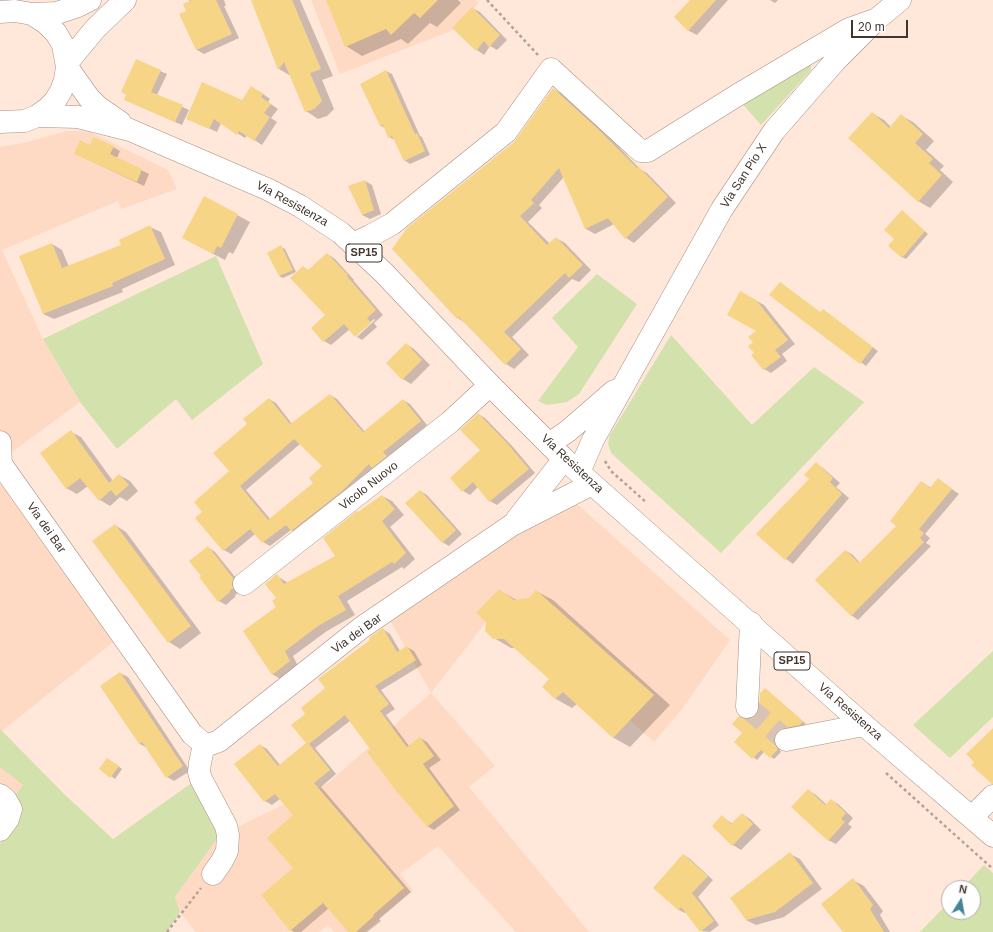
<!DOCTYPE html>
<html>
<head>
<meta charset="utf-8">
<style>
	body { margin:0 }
	#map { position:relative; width:993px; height:932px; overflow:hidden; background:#ffe7d9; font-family:Arial,sans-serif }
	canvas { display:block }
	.north { position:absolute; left:941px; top:880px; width:40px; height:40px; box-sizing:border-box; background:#fff; border:1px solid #b3aeab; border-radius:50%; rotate:11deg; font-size:11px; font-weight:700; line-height:16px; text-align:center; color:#41352e }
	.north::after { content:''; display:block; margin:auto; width:14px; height:18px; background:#448597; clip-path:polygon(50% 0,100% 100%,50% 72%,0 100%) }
	.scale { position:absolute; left:851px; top:20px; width:57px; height:18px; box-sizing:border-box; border:2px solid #41352e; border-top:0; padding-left:5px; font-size:12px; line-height:14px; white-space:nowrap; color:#41352e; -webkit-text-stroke:3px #fff; paint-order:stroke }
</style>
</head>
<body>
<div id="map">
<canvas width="993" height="932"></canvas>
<div class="north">N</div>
<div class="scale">20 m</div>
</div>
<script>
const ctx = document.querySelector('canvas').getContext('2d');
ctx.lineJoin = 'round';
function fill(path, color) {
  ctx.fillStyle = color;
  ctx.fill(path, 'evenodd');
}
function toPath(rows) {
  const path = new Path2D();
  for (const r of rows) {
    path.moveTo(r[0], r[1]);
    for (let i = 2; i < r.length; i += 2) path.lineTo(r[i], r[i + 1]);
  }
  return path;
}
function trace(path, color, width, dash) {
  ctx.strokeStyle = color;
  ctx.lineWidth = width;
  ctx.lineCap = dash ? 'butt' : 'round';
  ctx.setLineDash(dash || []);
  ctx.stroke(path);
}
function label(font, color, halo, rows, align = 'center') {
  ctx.font = font + ' Arial,sans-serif';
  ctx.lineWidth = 4;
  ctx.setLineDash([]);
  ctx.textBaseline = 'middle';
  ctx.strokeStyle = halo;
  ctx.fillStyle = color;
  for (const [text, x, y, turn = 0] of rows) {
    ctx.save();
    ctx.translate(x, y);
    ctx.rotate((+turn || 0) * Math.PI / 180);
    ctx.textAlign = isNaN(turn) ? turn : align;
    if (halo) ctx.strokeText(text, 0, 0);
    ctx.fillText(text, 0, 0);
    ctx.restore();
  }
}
const built = toPath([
	[311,0,476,0,479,3,451,31,340,74],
	[67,131,80,131,90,132,168,170,177,189,121,209,118,201,2,250,43,339,80,402,0,461,0,147,24,143],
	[0,472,117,639,2,731,64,794,0,881],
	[578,505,730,640,683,708,654,742,502,606,486,622,431,693,495,766,469,787,589,932,516,932,438,846,400,874,413,890,365,932,334,932,328,925,319,932,286,932,284,931,282,932,196,932,180,912,175,897,219,836,328,783,431,693,386,613,556,507]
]);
const green = toPath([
	[811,59,811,70,761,125,740,101],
	[216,256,263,364,192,420,176,399,117,449,80,402,43,339],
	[597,274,637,304,579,394,567,402,547,405,538,401,578,347,552,318],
	[671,335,752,425,814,367,864,402,721,553,611,453,608,443,610,435],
	[993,651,993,717,950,758,913,725],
	[0,729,64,794,113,839,193,782,219,836,175,897,180,912,167,932,0,932,0,844,20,818,22,812,22,805,15,796,23,785,0,767],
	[984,865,993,873,993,932,920,932,949,902,949,912,973,912,973,888,962,888]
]);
const shadow = toPath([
	[189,0,224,0,226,6,224,6,239,38,204,54,197,50,180,15,187,12,190,2],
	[252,0,300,0,333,76,322,80,334,109,327,116,318,119,306,111,291,76,279,69],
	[327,0,458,0,461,3,437,27,430,23,408,44,401,39,362,56,346,46],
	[692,0,728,0,697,35,689,31,675,17],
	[770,0,778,0,775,3],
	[472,8,480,12,507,40,497,50,490,46,484,55,477,50,453,28],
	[160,71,167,74,157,95,189,110,182,125,132,103],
	[386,71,392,74,420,136,422,137,430,155,410,164,404,160,395,140,389,137,385,128,381,126,361,84],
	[553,89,562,94,607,135,640,169,647,173,676,203,634,243,626,238,614,224,595,234,586,229,564,177,539,205,542,208,528,222,550,244,556,238,565,243,591,270,579,282,572,279,512,337,529,355,514,369,506,364,465,323,458,318,394,249,515,142],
	[259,91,270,99,268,102,278,109,271,118,277,122,262,145,247,135,245,138,221,123,217,132,195,122,242,101],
	[872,113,884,120,891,127,902,116,913,122,934,141,926,150,944,166,940,170,953,182,930,208,918,201],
	[90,146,113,147,120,151,117,158,149,174,144,186,82,157],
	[365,181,372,185,381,214,370,219,362,215],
	[204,197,250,222,233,254,229,252,225,260,196,245],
	[905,214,928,234,906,259,902,257,895,239],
	[150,227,161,232,175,265,122,289,123,292,54,319,43,314,52,244,62,250,69,267,123,245],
	[281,247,285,249,296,272,283,278,279,276],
	[327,254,334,258,354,280,353,280,383,315,374,323,377,327,362,340,357,337,375,320,374,319,356,334,356,336,350,329,331,345,324,341,327,315,303,267,309,271],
	[781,283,821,313,828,314,878,351,866,366,771,295],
	[741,292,764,305,795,344,782,354,787,361,771,373,764,369,755,353,754,343,757,331],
	[406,344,414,349,430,365,411,384,403,379],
	[330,395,337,399,365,432,403,400,410,404,427,425,299,534,291,530,270,546,263,542,255,534,231,554,224,550,196,518,203,512,230,471,249,424,269,399,276,403,292,424],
	[300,444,323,466,315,483,270,519,246,490],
	[478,414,485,418,513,447,535,473,497,505,490,501,478,487,470,495,463,491,481,451],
	[71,432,81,437,113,481,119,475,130,481,138,491,127,501,120,497,110,506,100,500,88,486,77,494,66,488],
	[816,464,823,468,840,483,836,487,849,498,793,564,786,559,758,534,810,479],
	[938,479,959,494,925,534,930,538,926,543,931,546,858,620,851,615,846,551,853,555,860,563,898,526,922,482,931,488],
	[420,491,427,495,462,534,449,546,442,542],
	[382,496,392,501,404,515,390,527,415,559,404,569,402,567,347,601,355,615,327,631,293,656,298,666,282,680,272,674,277,607,277,576,288,583,336,557,358,513],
	[115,525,126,532,201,633,180,649,169,642],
	[208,547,215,552,240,583,239,592,235,595,236,596,226,605,219,601,202,576],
	[499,590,518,601,530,599,536,591,553,600,670,705,630,747,614,738,577,704,572,708,556,699,543,687,550,679,515,648,511,648,494,638],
	[383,629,390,634,400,651,407,647,414,651,422,665,381,690,395,709,386,715,409,746,420,738,427,742,441,760,429,768,460,810,434,830,427,826,350,721,315,748,336,774,321,787,411,892,379,919,381,921,367,932,349,932,329,908,301,932,294,932,291,930,262,895,294,868,294,815,280,799,272,805,265,801,260,745,267,749,280,765,307,743,306,714,326,689],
	[120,673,128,677,190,771,174,781,167,777,147,748,140,744,101,686],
	[768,691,806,724,777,745,781,752,774,759,764,752,757,760,735,742,743,733,747,720,754,719,758,715],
	[111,761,122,769,115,779,101,769],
	[808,790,816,795,827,805,831,800,838,804,853,818,848,824,852,827,836,844,828,840],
	[742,814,750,819,761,830,741,850,733,845,722,817,733,824],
	[790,854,800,859,822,889,784,917,756,925,746,920],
	[684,855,690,859,713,880,698,897,719,925,710,932,701,931,686,912,685,913,679,910,655,888],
	[853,880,864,886,883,911,880,915,890,932,844,932]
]);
const building = toPath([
	[192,0,216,0,232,34,196,50,179,14,186,11,183,4],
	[251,0,292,0,321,69,310,73,322,101,314,109,305,112,284,62,278,70],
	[326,0,438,0,420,18,414,13,391,35,386,29,345,47],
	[690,0,716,0,688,31,674,17],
	[472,7,500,35,489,47,484,41,476,51,452,28],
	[136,59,161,70,151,92,183,105,175,122,124,100,126,95,121,92],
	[386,70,415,134,417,133,425,151,404,161,392,136,388,138,383,125,380,126,360,84],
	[202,82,242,100,251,86,263,94,261,97,271,104,264,113,270,117,254,141,239,131,237,135,214,119,209,129,186,119],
	[553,88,598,129,637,168,638,166,668,197,625,239,608,218,585,229,559,168,531,200,534,203,520,216,547,245,556,237,583,265,569,278,565,273,504,332,521,349,505,365,459,317,457,319,392,249,407,228,514,142],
	[872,112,889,128,901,114,923,134,915,143,933,159,929,163,942,175,918,202,848,138],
	[93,137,114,146,110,154,142,169,137,182,74,154,80,140,90,145],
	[365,180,374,210,362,215,348,186],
	[204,196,238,214,221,248,217,246,213,254,182,238],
	[902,210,925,231,902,258,888,246,894,239,884,230],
	[150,225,165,259,112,283,113,286,43,314,19,256,52,243,62,268,121,245,119,240],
	[281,245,293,270,279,276,267,253],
	[327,253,348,275,347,276,376,310,367,318,371,323,355,337,344,324,323,342,311,328,325,315,290,278,303,266,308,270],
	[780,282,820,312,823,309,873,347,860,364,769,295],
	[740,291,756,300,788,340,775,350,781,357,763,370,751,355,754,353,748,346,753,342,748,337,756,331,727,315],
	[406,343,422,360,402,380,386,363],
	[330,394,363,432,403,399,421,421,383,452,387,456,372,468,369,464,341,492,291,531,286,525,262,543,250,529,223,551,195,518,202,512,194,502,229,471,213,453,247,424,243,419,269,398,290,424],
	[294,439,322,466,309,478,313,483,268,520,240,486],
	[478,413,506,442,529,469,489,502,473,482,462,492,450,478,480,450,460,430],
	[71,430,109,483,119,474,129,485,116,496,111,490,99,501,80,478,66,489,40,453],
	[816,462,833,478,830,482,842,494,785,560,756,534,809,479,804,475],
	[938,478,952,489,919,529,924,533,920,538,924,542,851,616,815,580,845,550,859,563,896,526,890,521,921,481,930,488],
	[420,490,456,530,442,543,405,503],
	[382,495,395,509,382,521,406,553,394,564,392,562,338,596,346,610,318,626,285,651,290,661,272,675,243,631,276,607,272,601,276,598,265,584,277,574,284,584,335,556,323,538,357,511,358,512],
	[115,524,191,626,168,643,92,541],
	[208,546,233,578,232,585,233,588,229,591,230,592,218,602,199,577,201,576,189,561],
	[499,589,514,600,529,598,536,590,654,695,613,738,563,692,555,699,542,687,549,679,504,639,493,639,485,631,486,622,476,613],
	[383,628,397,652,407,646,416,660,375,686,389,704,380,711,407,747,420,737,434,756,423,764,454,806,427,827,393,787,367,752,370,749,345,715,309,744,330,770,314,783,404,888,373,915,374,916,356,932,348,932,323,903,290,931,261,895,293,868,267,838,293,815,275,794,264,802,234,764,260,744,278,766,306,743,291,725,305,714,301,708,325,688,318,679,370,640,369,638],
	[120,672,183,766,166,778,142,742,139,744,100,686],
	[765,688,803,721,800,725,784,728,778,731,774,736,774,742,778,749,770,758,761,750,752,759,734,742,742,733,732,724,739,716,747,719,753,718,757,714,759,708,760,693],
	[993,728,993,784,992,784,971,765,974,762,966,754],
	[107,758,119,766,110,778,99,769],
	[808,789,825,805,831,799,846,813,841,819,845,822,828,841,791,807],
	[742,813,753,824,732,846,712,826,722,815,731,824],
	[790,852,813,883,775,912,746,920,730,898],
	[683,854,708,876,692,893,714,921,700,932,681,907,678,910,653,888],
	[853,878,873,905,870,909,884,932,843,932,821,904]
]);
const minorTunnel = toPath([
	[747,707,786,740]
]);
const path = toPath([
	[487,0,538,55],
	[605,461,611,471,647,503],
	[886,773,993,869],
	[167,932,201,888]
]);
const minor = toPath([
	[353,244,370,236,392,224,506,132,551,69,635,146,641,151,648,151,736,96,849,29,877,19],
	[0,442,1,464,192,734,204,744,211,744,219,741,361,628,512,525,592,484],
	[549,444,568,431,614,391],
	[579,472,593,440,722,209,774,131,836,60,877,19,900,0],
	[517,519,564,459],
	[244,584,450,422,490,385],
	[747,707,751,623],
	[786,740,864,725],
	[204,744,200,763,199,772,201,779,226,826,228,835,227,851,222,861,213,874],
	[0,795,6,800,11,809,8,819,0,830],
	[972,817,993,796]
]);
const major = toPath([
	[0,12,15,11,32,14,57,13,78,6,90,0],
	[67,63,95,29,125,0],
	[67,67,89,98,98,107,120,122],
	[37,116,78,117,130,130,267,189,300,206,341,233,384,273,490,385,564,459,864,725,993,836],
	[0,122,25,121,37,116,47,109,55,101,61,91,65,80,67,67,63,45,56,33,46,23,32,14]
]);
const shields = [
	[364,253,36],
	[792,661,36]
];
const shieldNames = [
	["SP15",364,253],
	["SP15",792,661]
];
const streetNames = [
	["Via San Pio X",744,176,-57],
	["Via Resistenza",292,204,29],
	["Via Resistenza",572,464,43],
	["Vicolo Nuovo",369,486,-38],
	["Via dei Bar",46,528,55],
	["Via dei Bar",357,634,-36],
	["Via Resistenza",850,712,41]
];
fill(built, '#fedac4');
fill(green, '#d3e1ac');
fill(shadow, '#0003');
fill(building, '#f7d587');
trace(minorTunnel, '#d9c3b7', 22, [22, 11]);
trace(minor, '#aa907f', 23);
trace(major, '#aa907f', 23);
trace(path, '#b4a196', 2.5, [3, 3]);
trace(minor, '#fff', 22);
trace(major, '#fff', 22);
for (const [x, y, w] of shields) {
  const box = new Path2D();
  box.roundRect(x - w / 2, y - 9, w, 18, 3);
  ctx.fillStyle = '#fff';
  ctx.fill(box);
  trace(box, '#41352e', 1);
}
label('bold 11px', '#41352e', null, shieldNames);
label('12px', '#41352e', '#fff', streetNames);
</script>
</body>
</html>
